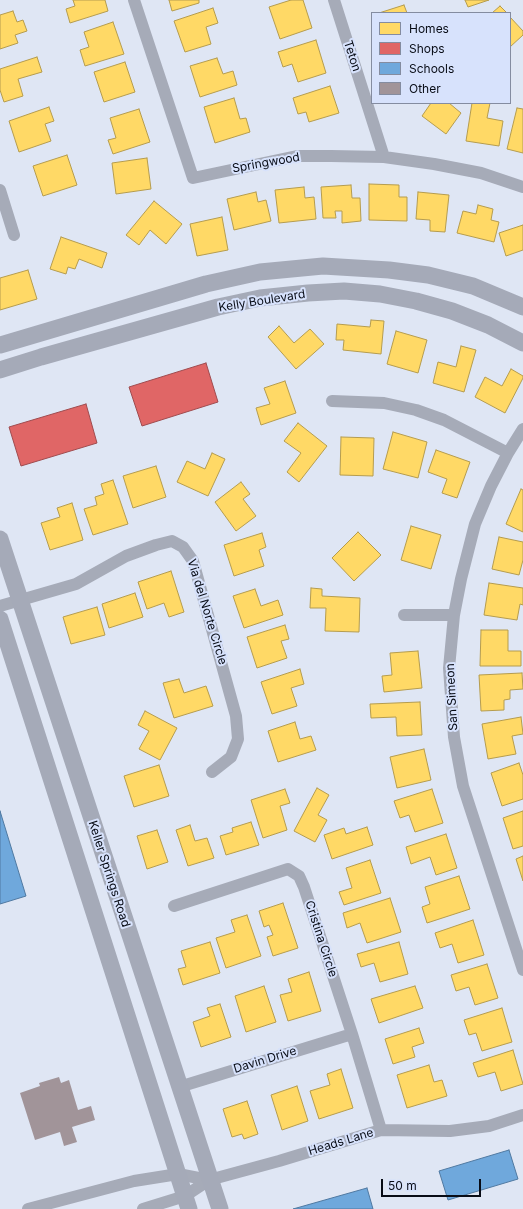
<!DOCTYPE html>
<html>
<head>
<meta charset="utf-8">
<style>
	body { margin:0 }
	#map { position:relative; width:523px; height:1209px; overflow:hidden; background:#dfe6f4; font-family:Inter,sans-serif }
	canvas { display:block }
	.legend { position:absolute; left:371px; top:12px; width:140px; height:92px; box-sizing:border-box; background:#d7e2fc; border:1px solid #848ca0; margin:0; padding:5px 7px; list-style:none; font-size:12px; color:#080c16 }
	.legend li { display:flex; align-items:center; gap:8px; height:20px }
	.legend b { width:20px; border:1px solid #848ca0 }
	.scale { position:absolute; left:381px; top:1179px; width:100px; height:18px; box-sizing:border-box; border:2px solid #080c16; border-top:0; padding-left:5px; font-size:12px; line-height:14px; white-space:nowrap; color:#080c16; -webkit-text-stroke:3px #d7e2fc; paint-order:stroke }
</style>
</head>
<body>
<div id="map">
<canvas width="523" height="1209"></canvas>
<ul class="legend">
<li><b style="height:11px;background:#ffd966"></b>Homes</li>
<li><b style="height:11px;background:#e06666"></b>Shops</li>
<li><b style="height:11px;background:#6fa8dc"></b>Schools</li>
<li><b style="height:11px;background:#a19499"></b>Other</li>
</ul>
<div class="scale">50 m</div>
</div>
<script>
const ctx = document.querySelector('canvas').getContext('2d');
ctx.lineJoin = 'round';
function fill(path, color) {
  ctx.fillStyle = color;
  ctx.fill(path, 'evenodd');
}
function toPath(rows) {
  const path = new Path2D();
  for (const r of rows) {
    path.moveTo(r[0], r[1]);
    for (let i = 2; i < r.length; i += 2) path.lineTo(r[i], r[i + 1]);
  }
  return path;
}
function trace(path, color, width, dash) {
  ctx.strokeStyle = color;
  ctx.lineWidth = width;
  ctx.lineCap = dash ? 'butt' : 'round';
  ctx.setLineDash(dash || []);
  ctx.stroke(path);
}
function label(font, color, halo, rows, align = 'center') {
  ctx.font = font + ' Inter,sans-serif';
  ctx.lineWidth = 4;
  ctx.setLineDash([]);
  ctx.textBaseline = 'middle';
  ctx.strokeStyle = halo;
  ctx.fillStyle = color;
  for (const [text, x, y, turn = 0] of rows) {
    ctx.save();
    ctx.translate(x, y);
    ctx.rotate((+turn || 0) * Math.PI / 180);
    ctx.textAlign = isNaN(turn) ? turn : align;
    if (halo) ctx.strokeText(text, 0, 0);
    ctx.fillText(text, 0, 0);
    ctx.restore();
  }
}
const homes = toPath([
	[73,0,105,0,108,11,70,23,66,9,75,6,73,0],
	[169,0,199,0,199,3,172,11,169,0],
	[291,0,303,0,312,28,280,39,269,7,291,0],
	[465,0,489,0,468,7,465,0],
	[404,5,407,13,379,13,404,5],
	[500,6,507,13,492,13,500,6],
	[213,8,218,23,206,27,211,44,185,52,174,21,213,8],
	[13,11,17,22,23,20,27,31,15,35,18,43,0,49,0,15,13,11],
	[510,17,523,31,523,35,510,47,510,17],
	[113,22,124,54,85,66,80,50,89,47,84,32,113,22],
	[316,40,326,73,298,82,292,64,283,67,278,52,316,40],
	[37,57,42,72,18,79,23,96,4,102,0,90,0,69,37,57],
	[217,58,223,74,233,71,237,85,200,97,190,66,217,58],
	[125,62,135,92,104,102,94,72,125,62],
	[330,86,339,113,309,122,306,112,298,114,293,98,330,86],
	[234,98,240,119,246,118,250,132,215,143,204,107,234,98],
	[431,103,449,103,461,113,446,134,422,116,431,103],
	[472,103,490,103,487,118,503,121,499,146,466,141,472,103],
	[49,107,54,121,45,124,51,141,19,152,9,121,49,107],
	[517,108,523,109,523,153,507,149,517,108],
	[139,109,150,142,113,154,108,140,116,138,110,118,139,109],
	[67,155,77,185,43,196,33,166,67,155],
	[147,158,151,189,116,194,112,163,147,158],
	[369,184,399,185,399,197,407,197,407,221,369,220,369,184],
	[351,185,352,198,360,198,361,221,342,223,342,211,335,211,336,218,323,218,321,187,351,185],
	[304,187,305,198,314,197,316,219,279,223,275,190,304,187],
	[256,192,258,202,266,200,271,221,234,230,227,199,256,192],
	[418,192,449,195,445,232,430,231,430,220,416,219,418,192],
	[154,201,182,224,166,244,150,230,139,245,126,235,154,201],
	[478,205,493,209,491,220,499,222,494,242,457,233,463,211,476,214,478,205],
	[222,217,228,250,197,256,190,224,222,217],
	[523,225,523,250,506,256,499,233,523,225],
	[61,237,107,253,102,268,79,259,75,269,68,267,66,274,50,269,61,237],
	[28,270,37,299,0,310,0,278,28,270],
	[371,320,384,321,381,354,343,350,344,340,336,340,337,324,370,327,371,320],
	[279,326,294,343,310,329,324,344,296,369,268,337,279,326],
	[396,331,427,340,418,373,387,364,396,331],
	[461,346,476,350,464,392,433,383,438,362,456,367,461,346],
	[511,369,523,376,523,378,505,413,475,397,485,377,502,386,511,369],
	[285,381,296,413,261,425,256,408,270,404,264,388,285,381],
	[298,423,327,446,299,482,287,472,301,453,284,441,298,423],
	[393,432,427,442,418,478,383,469,393,432],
	[341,437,374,438,373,476,340,475,341,437],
	[436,450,470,462,457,498,442,493,447,479,428,472,436,450],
	[212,453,225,459,208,496,177,482,187,461,205,469,212,453],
	[156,466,166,497,133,508,123,476,156,466],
	[113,480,128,524,93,535,84,509,97,505,95,497,104,494,101,484,113,480],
	[241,482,250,494,243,499,256,516,236,531,215,502,241,482],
	[521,489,523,490,523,532,506,524,521,489],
	[72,503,83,540,50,550,41,523,60,517,57,508,72,503],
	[411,526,441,535,431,569,401,560,411,526],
	[358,532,381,555,354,581,332,558,358,532],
	[262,533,266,547,259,550,264,566,234,576,224,545,262,533],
	[499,537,523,542,523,560,519,575,492,569,499,537],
	[171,571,184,612,169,617,164,603,147,609,138,582,171,571],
	[489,583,523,588,523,605,520,604,517,620,484,615,489,583],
	[311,588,322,589,322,596,360,598,359,632,325,631,326,608,310,608,311,588],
	[255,589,261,606,278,600,283,615,244,628,233,596,255,589],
	[135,593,143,617,109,628,102,604,135,593],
	[97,607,105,635,71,644,63,617,97,607],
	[285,625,289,639,281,641,287,658,257,668,247,637,285,625],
	[481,630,508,630,508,651,521,651,521,666,480,666,481,630],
	[418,651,422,688,384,692,382,676,392,675,390,653,418,651],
	[300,669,304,684,291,688,297,706,272,714,261,682,300,669],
	[522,673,523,689,510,690,510,699,504,700,504,710,481,711,479,675,522,673],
	[179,679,184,693,206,686,213,706,174,718,163,683,179,679],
	[420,702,422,735,397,736,396,717,371,718,370,704,420,702],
	[145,711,177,728,160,760,139,749,149,731,138,725,145,711],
	[521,717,523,734,512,736,516,754,488,759,482,724,521,717],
	[295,722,300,739,311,736,316,750,278,762,268,731,295,722],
	[424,749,431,780,397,788,390,757,424,749],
	[519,763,523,775,523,799,502,806,491,773,519,763],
	[159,765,169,796,134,807,124,776,159,765],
	[317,788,329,795,318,815,327,820,315,842,294,831,317,788],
	[285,789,290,803,280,806,287,830,263,838,251,800,285,789],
	[432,789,443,823,415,832,409,815,400,818,394,801,432,789],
	[523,811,523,846,513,849,503,818,523,811],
	[251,822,259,845,226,855,220,836,233,832,232,828,251,822],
	[190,825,195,841,207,838,214,858,188,866,176,830,190,825],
	[367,827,373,845,332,859,324,835,344,828,346,834,367,827],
	[157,830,168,862,147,869,137,836,157,830],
	[446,834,457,868,436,875,430,857,411,864,406,847,446,834],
	[523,856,523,881,516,859,523,856],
	[370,860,381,893,344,905,339,892,352,888,346,868,370,860],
	[459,876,470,909,427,923,422,907,430,904,425,887,459,876],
	[390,898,401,932,367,943,360,923,347,928,343,913,390,898],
	[283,903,298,948,273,956,267,937,273,935,269,925,264,927,259,911,283,903],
	[247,915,261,956,226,968,216,938,235,932,231,920,247,915],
	[473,920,484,955,458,963,452,944,440,948,435,933,473,920],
	[210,942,220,973,183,985,178,969,186,967,181,951,210,942],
	[399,942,408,974,380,982,374,963,361,967,357,954,399,942],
	[487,964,498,998,475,1005,469,987,456,991,451,975,487,964],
	[309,972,321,1011,288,1021,280,995,292,992,288,979,309,972],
	[264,986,276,1022,246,1032,235,996,264,986],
	[415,986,423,1008,379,1023,371,999,415,986],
	[220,1004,231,1037,201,1047,193,1022,210,1016,207,1008,220,1004],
	[502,1008,512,1042,482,1051,476,1033,469,1035,464,1020,502,1008],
	[419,1028,424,1043,412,1047,415,1057,393,1064,385,1039,419,1028],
	[513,1050,523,1084,501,1091,495,1072,478,1077,473,1063,513,1050],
	[429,1065,434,1082,442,1080,447,1096,407,1108,397,1075,429,1065],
	[341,1069,353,1108,319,1119,310,1091,330,1085,327,1074,341,1069],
	[297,1086,308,1121,282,1130,271,1095,297,1086],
	[247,1101,258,1134,244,1139,242,1134,232,1137,223,1109,247,1101]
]);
const shops = toPath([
	[206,363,218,402,142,426,129,387,206,363],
	[86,404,97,443,21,466,9,427,86,404]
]);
const schools = toPath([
	[0,811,26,896,0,904,0,811],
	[509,1150,518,1179,448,1200,439,1171,509,1150],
	[367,1188,373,1209,293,1209,367,1188]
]);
const building = toPath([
	[59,1077,61,1083,69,1080,78,1110,91,1106,95,1120,72,1127,77,1142,64,1146,60,1132,35,1140,20,1093,40,1086,39,1083]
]);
const minor = toPath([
	[134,0,193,178,297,156,331,156,384,157,434,164,481,173,523,187],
	[334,0,384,157],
	[0,190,14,235],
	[332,401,384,403,416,410,444,420,508,453],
	[523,429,508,453,491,486,475,524,461,579,454,615,449,668,454,737,463,786,523,970],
	[0,606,76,584,126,556,156,545,172,541,183,547,193,561,236,716,238,739,231,757,212,772],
	[404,615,454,615],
	[174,906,288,869,299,876,304,887,352,1034,381,1130],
	[179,1087,352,1034],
	[28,1209,134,1181,178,1174,209,1180],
	[143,1209,185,1196,209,1180,279,1161,381,1130,450,1131,489,1126,523,1115]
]);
const secondary = toPath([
	[0,345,206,284,260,272,323,266,389,270,428,275,473,286,523,307],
	[0,370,41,357,218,307,260,298,308,293,344,291,380,294,416,301,452,311,488,325,523,343],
	[0,539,220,1209],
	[0,619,189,1209]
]);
const streetNames = [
	["Teton",352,56,72],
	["Springwood",266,163,-10],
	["Kelly Boulevard",262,301,-9],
	["Via del Norte Circle",207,612,73],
	["San Simeon",452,697,-93],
	["Keller Springs Road",109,874,72],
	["Cristina Circle",321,939,72],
	["Davin Drive",265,1060,-17],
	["Heads Lane",341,1142,-17]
];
fill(homes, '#ffd966');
trace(homes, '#b59c4e', 1);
fill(shops, '#e06666');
trace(shops, '#9f4b4e', 1);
fill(schools, '#6fa8dc');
trace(schools, '#5079a1', 1);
fill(building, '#a19499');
trace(minor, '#a6abb8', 12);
trace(secondary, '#a5aab8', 17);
label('12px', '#080c16', '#d7e2fc', streetNames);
</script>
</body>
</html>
